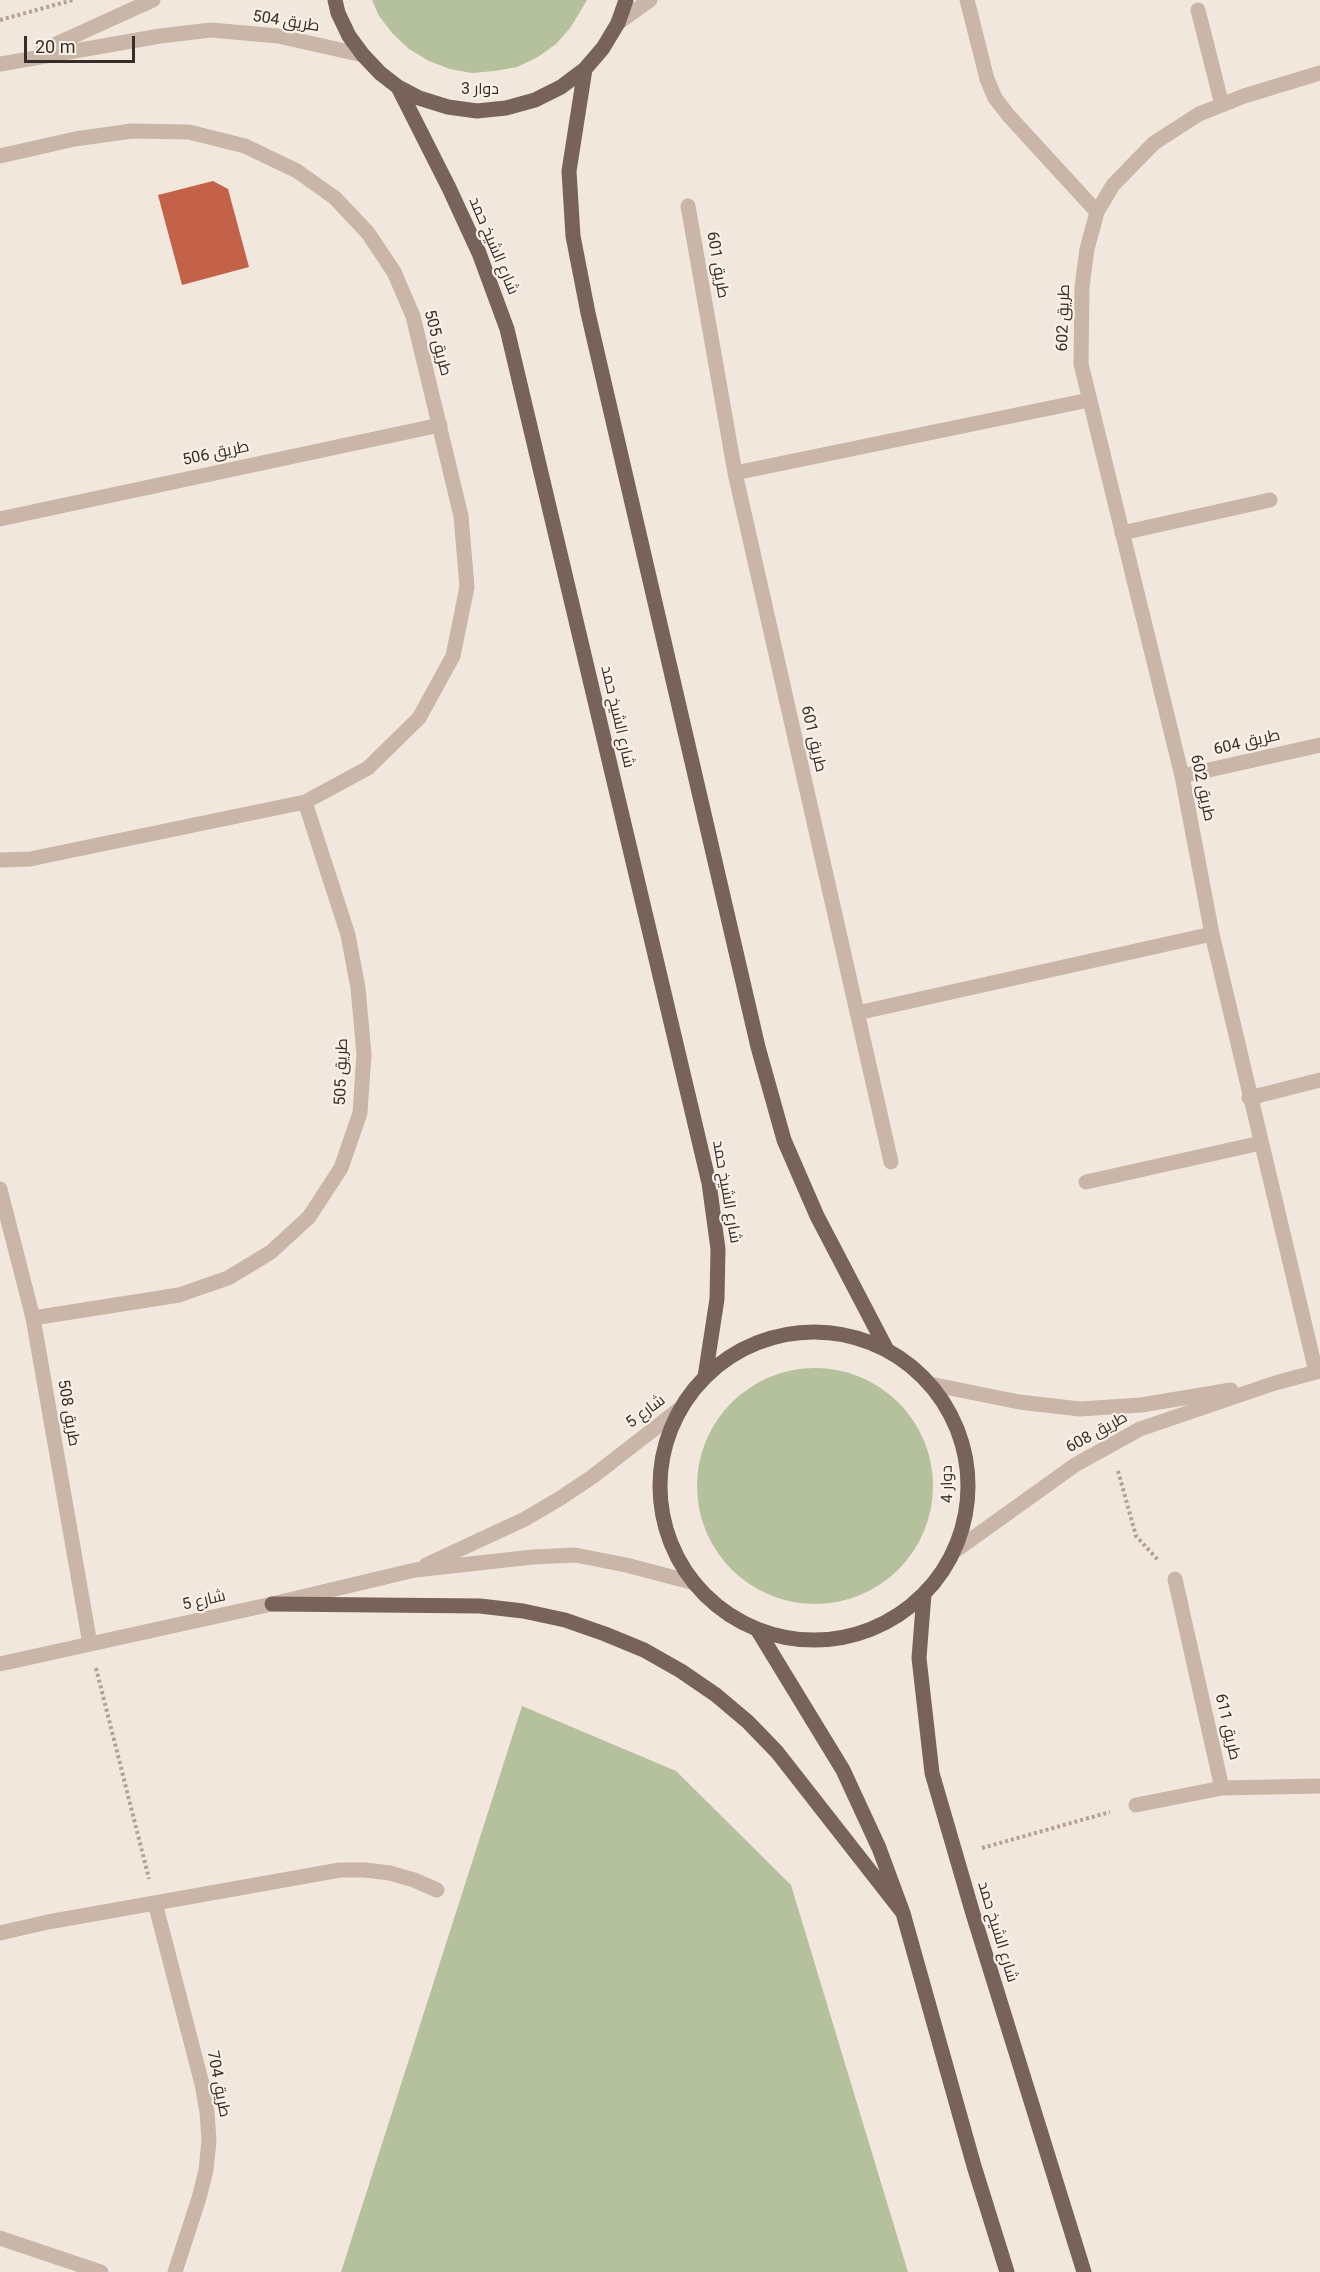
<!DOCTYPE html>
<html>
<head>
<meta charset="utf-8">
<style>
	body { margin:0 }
	#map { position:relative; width:1320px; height:2272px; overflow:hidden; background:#f2e7dc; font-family:Roboto,sans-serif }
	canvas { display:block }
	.scale { position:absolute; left:24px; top:36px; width:111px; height:27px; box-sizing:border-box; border:3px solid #362c28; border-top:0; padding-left:8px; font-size:18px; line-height:21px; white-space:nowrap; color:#362c28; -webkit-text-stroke:4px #f9f1e8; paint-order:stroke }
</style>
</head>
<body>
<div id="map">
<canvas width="1320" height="2272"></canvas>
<div class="scale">20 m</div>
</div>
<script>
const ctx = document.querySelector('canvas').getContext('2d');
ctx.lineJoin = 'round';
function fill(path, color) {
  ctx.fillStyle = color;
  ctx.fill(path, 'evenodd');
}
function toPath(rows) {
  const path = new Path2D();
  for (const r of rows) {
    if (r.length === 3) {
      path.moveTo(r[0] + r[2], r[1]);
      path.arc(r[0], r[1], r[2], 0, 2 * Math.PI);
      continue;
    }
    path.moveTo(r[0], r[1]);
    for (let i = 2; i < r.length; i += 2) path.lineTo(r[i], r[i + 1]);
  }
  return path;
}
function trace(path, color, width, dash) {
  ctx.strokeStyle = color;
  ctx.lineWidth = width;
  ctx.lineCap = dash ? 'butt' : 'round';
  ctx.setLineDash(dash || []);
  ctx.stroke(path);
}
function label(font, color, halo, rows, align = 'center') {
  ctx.font = font + ' Roboto,Cairo,sans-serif';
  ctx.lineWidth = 4.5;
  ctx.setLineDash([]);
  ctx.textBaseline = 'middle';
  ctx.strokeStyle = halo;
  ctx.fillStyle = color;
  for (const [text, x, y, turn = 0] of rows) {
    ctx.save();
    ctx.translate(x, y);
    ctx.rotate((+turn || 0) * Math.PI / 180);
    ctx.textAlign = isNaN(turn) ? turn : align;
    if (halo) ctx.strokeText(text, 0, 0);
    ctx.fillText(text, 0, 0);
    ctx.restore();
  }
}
const green = toPath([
	[372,0,587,0,571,27,556,44,538,57,517,67,495,71,472,73,450,69,429,61,409,49,393,34,379,16],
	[815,1486,118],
	[522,1706,676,1771,791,1885,908,2272,341,2272]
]);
const building = toPath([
	[213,181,228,189,249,267,182,285,158,195]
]);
const path = toPath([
	[0,20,73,0],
	[1118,1471,1136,1536,1158,1560],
	[96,1668,149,1879],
	[982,1848,1110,1812]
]);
const minor = toPath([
	[967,0,987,79,995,98,1009,116,1097,212],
	[1198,10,1222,105],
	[618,23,650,0],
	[43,50,153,0],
	[0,64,160,36,211,30,278,36,363,55],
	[0,156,75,139,132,131,189,132,245,146,297,171,335,198,368,233,394,272,413,316,461,516,467,587,453,656,419,718,368,768,305,802,30,859,0,860],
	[688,206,735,473,891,1162],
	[735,473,1089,400],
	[0,519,440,425],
	[1122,533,1270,500],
	[1182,776,1320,745],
	[857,1013,1212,934],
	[1249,1098,1320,1080],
	[1086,1182,1261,1143],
	[0,1189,33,1318,90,1644],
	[33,1318,179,1295,228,1278,271,1252,309,1217,341,1168,360,1113,364,1054,358,988,348,935,305,802],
	[1316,1372,1212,934,1182,776,1081,364,1082,287,1087,249,1097,212,1113,185,1154,143,1199,114,1244,96,1320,73],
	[930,1384,1019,1402,1080,1409,1141,1405,1231,1390],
	[955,1551,1075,1465,1140,1429,1275,1383,1320,1371],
	[426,1565,525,1519,559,1499,592,1477,681,1408],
	[1175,1579,1222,1788,1320,1786],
	[0,1664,272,1604,415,1570,533,1557,575,1555,626,1565,695,1583],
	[1136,1805,1222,1788],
	[155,1903,202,2084,207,2112,209,2141,206,2170,199,2198,175,2272],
	[0,1933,48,1922,340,1870,365,1870,390,1873,414,1880,437,1890],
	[0,2238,101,2272]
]);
const major = toPath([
	[335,0,338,13,349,36,363,55,380,73,398,87,419,98,448,107,477,111,506,108,535,100,561,87,585,69,603,48,618,23,626,0],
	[585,69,569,171,573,236,588,313,758,1047,784,1140,817,1216,887,1350],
	[398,87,449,188,479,253,507,329,709,1183,718,1249,717,1299,705,1377],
	[814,1486,154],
	[924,1594,919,1658,932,1773,973,1914,1084,2272],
	[272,1604,480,1606,523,1611,565,1620,605,1634,644,1650,681,1671,716,1695,748,1722,777,1752,903,1913],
	[757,1629,843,1770,879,1848,903,1913,974,2166,1007,2272]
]);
const streetNames = [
	["طريق 504",286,22,9],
	["دوار 3",480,90],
	["شارع الشيخ حمد",493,246,67],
	["طريق 601",717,265,80],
	["طريق 602",1064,318,-88],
	["طريق 505",437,343,75],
	["طريق 506",216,454,-12],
	["شارع الشيخ حمد",617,717,77],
	["طريق 601",813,739,77],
	["طريق 604",1247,743,-13],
	["طريق 602",1202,788,78],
	["طريق 505",342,1072,-88],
	["شارع الشيخ حمد",726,1192,80],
	["شارع 5",646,1412,-37],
	["طريق 508",68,1413,80],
	["طريق 608",1097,1433,-29],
	["دوار 4",948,1484,-91],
	["شارع 5",204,1601,-13],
	["طريق 611",1227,1727,77],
	["شارع الشيخ حمد",997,1932,73],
	["طريق 704",218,2084,79]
];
fill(green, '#b5c09c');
fill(building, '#c36248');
trace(path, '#b5a092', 4, [3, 3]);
trace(minor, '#c9b6a8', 15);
trace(major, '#78635a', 15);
label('16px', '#362c28', '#f9f1e8', streetNames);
</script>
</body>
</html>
